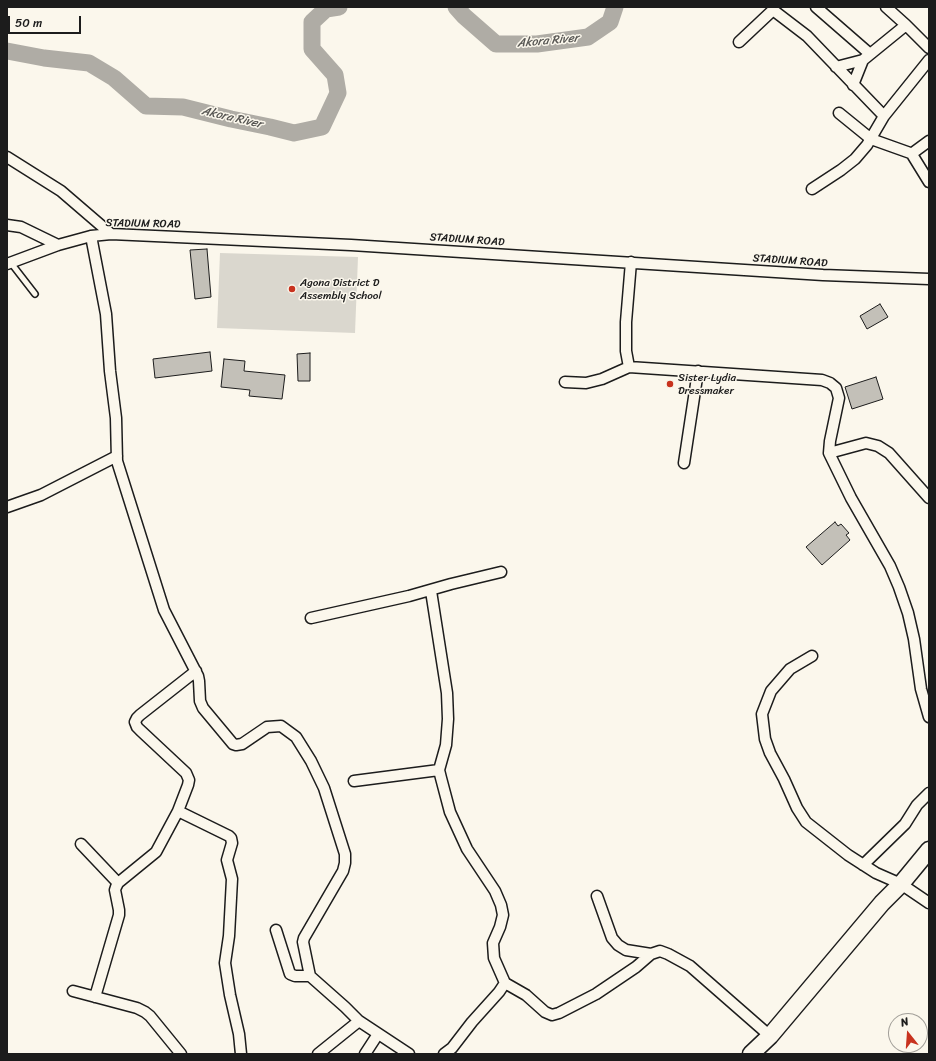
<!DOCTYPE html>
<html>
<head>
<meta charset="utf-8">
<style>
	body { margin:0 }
	#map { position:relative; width:936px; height:1061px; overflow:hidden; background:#fbf7ec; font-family:Sriracha,sans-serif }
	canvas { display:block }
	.frame { position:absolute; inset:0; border:8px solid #1c1c1c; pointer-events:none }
	.north { position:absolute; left:888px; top:1013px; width:40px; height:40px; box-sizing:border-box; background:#fbf7ec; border:1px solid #a29f99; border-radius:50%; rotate:343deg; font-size:11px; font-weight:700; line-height:16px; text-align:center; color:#1c1c1c }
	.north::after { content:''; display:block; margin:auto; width:14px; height:18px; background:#c8321e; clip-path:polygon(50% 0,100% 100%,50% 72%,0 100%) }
	.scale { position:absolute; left:8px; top:16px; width:73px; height:18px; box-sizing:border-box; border:2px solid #1c1c1c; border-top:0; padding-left:5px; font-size:12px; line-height:14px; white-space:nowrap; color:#1c1c1c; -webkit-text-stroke:3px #fbf7ec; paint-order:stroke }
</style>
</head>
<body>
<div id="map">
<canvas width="936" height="1061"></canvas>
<div class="frame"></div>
<div class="north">N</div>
<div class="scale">50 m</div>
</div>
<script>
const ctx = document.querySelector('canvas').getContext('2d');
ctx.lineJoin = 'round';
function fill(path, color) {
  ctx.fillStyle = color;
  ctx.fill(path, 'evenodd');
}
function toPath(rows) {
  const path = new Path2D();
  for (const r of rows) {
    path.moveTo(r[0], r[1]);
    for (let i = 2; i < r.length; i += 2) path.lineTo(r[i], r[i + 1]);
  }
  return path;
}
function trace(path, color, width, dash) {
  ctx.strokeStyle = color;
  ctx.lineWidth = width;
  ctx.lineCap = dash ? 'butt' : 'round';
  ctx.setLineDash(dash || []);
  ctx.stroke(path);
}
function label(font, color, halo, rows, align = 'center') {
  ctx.font = font + ' Sriracha,sans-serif';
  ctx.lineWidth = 3;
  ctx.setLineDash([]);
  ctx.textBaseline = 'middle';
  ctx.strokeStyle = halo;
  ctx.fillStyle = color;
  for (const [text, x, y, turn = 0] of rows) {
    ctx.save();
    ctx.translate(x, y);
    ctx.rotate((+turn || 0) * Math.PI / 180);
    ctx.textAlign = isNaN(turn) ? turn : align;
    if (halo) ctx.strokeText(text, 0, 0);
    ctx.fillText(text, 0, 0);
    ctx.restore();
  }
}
const green = toPath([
	[220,253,358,257,355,333,217,328]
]);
const river = toPath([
	[456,7,464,16,496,44,537,44,588,37,610,22,615,7],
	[7,51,44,58,89,63,114,78,146,106,183,107,231,119,270,127,294,133,322,127,338,93,335,75,312,49,312,22,326,9,339,7]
]);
const building = toPath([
	[207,249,211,297,195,299,190,250,207,249],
	[880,304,888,317,867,329,860,316,880,304],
	[210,352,212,371,155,378,153,359,210,352],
	[310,353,310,381,298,381,297,354,310,353],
	[224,359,245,361,244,371,285,375,282,399,249,396,250,390,221,387,224,359],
	[876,377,883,399,852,409,845,387,876,377],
	[835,522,838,526,841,524,849,533,846,535,850,540,822,565,806,547,835,522]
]);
const lane = toPath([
	[11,263,35,294]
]);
const street = toPath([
	[774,7,773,10,807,36,884,116],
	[816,7,870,54],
	[886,7,906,25],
	[739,42,773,10],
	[836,67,863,60,906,25,929,48],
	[853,85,863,60],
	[839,113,871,139,913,154],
	[929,141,914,152,913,156,929,182],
	[7,157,61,191,111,234],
	[812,189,841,170,855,159,867,145,884,116,929,60],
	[7,225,21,227,58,245],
	[91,236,106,314,110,371,116,418,117,461,164,610,198,676,199,681,200,701,203,708,233,744,236,745,242,744,267,727,281,726,296,737,311,761,324,788,345,854,345,863,343,871,304,938,303,942,310,976],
	[631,262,626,322,626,351,629,367,822,380,830,383,836,388,839,398,830,441,829,453,851,498,890,566,899,587,908,613,914,639,921,689,929,717],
	[7,264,58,245,91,236,111,234,351,245,823,275,929,279],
	[565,382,586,383,602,379,629,367],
	[829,453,866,443,878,446,889,453,929,498],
	[684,463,698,371],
	[7,507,41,495,117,456],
	[431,591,447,693,448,719,446,745,439,770,441,778,450,812,467,849,495,891,501,905,503,915,500,927,493,943,494,958,505,983,499,992,472,1022,452,1048,444,1054],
	[311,618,409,596,451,584,501,572],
	[812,656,790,669,771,691,762,714,765,739,770,753,784,779,797,808,806,822,848,855,876,873,901,884,929,903],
	[354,781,439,770],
	[178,811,229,836,231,838,232,843,227,860,232,879,229,936,225,963,230,995,239,1034,241,1054],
	[81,844,118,883],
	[863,865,905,824,917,805,929,793],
	[597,896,612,938,618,945,626,950,651,954],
	[276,930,290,974,295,976,310,976,345,1007,359,1021,409,1054],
	[505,983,526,995,545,1012,552,1015,559,1013,596,994,636,967,651,954,660,951,668,954,690,966,770,1036],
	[73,991,137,1008,145,1012,150,1016,181,1054],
	[95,997,119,915,119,910,115,890,116,887,118,883,156,852,178,811,188,785,189,780,186,773,140,730,137,727,135,722,137,718,140,715,196,671],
	[318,1054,359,1021],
	[365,1054,378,1034]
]);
const primary = toPath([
	[751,1054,770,1036,882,903,901,884,929,850]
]);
const markers = [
	[292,289,4,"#c8321e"],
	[670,384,4,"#c8321e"]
];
const streetNames = [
	["STADIUM ROAD",143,224,1],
	["STADIUM ROAD",467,240,4],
	["STADIUM ROAD",790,261,4]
];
const poiNames = [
	["Agona District D",300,283],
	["Assembly School",300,296],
	["Sister Lydia",678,378],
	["Dressmaker",678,391]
];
const waterNames = [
	["Akora River",548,41,-5],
	["Akora River",232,118,13]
];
fill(green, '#dad7ce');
trace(river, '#afaca5', 17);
fill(building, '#c3c0b8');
trace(building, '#1c1c1c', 1);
trace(lane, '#1c1c1c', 8);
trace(street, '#1c1c1c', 13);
trace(primary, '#1c1c1c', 19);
trace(lane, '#fbf7ec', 5);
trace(street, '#fbf7ec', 10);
trace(primary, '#fbf7ec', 16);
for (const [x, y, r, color] of markers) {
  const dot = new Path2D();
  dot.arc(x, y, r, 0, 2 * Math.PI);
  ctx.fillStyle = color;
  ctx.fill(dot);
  trace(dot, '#fbf7ec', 1.5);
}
label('11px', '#1c1c1c', '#fbf7ec', streetNames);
label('11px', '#1c1c1c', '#fbf7ec', poiNames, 'left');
label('italic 12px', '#575653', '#fbf7ec', waterNames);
</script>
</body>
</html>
